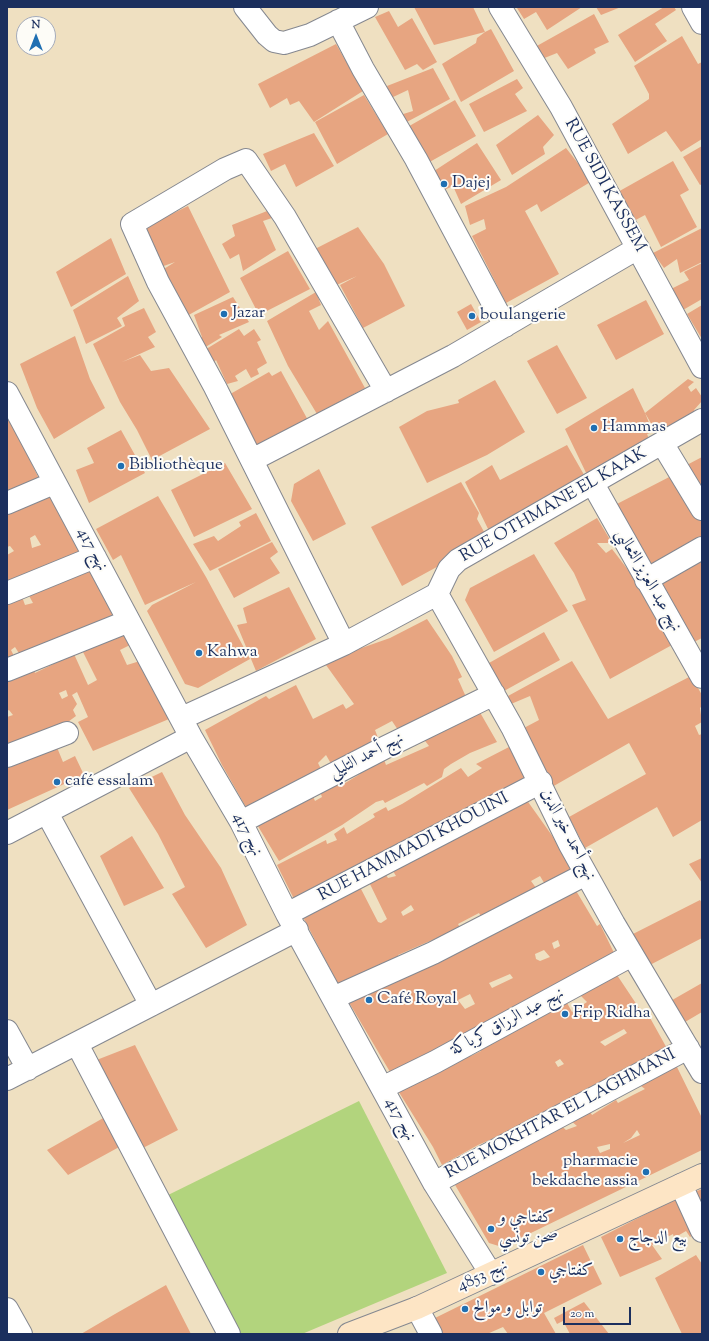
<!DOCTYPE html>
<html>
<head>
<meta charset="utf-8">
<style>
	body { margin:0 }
	#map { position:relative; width:709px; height:1341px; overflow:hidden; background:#efe0c1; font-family:"Sorts Mill Goudy",serif }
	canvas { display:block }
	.frame { position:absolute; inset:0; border:8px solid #1b2f5e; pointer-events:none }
	.north { position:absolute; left:16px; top:16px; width:40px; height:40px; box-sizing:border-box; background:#fdfcf7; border:1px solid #a3aaba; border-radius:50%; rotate:0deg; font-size:11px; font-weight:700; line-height:16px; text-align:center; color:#1b2f5e }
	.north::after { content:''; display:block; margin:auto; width:14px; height:18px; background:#1f6fb2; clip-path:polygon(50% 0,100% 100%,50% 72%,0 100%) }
	.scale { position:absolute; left:563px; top:1307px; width:68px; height:18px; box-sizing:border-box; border:2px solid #1b2f5e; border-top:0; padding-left:5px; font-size:12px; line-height:14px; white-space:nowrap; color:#1b2f5e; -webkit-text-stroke:3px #fdfcf7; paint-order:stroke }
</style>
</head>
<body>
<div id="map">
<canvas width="709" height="1341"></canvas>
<div class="frame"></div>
<div class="north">N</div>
<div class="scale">20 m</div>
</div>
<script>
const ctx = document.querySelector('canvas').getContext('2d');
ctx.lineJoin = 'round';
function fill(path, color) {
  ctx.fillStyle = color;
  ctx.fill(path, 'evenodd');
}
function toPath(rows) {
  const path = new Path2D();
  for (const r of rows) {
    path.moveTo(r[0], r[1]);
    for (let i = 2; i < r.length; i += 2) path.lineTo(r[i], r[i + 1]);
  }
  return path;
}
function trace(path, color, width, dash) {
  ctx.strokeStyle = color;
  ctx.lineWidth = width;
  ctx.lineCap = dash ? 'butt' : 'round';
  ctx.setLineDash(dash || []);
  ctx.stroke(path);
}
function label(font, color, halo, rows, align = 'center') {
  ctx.font = font + ' "Sorts Mill Goudy",Amiri,serif';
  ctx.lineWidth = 4;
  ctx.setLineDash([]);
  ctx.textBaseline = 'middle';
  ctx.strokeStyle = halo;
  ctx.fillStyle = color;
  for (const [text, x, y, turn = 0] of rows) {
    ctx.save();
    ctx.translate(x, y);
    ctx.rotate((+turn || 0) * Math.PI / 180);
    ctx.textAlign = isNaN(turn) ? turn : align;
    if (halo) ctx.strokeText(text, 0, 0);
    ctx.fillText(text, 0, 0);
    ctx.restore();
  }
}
const green = toPath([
	[359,1101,447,1273,302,1334,233,1334,162,1198]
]);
const building = toPath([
	[414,7,473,7,485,32,491,29,514,71,461,102,442,64,476,43,477,38,485,32,434,45],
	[520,7,582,7,547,30,536,12,524,19,517,8],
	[596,7,621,7,601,15],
	[664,7,674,7,676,10,655,24,667,41,635,62,618,35],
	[389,11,398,27,412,18,437,62,423,70,417,64,405,70,375,17],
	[594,14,609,42,594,49,596,53,568,69,557,53,542,59,535,47],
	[682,36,698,64,702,62,702,139,681,152,666,131,628,154,612,124,649,99,649,94,634,66],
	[336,44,363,91,314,122,299,101,290,105,287,98,270,108,258,84],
	[433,68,450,99,403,124,400,115,413,111,408,90,391,98,387,86],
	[517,79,523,88,515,94,527,111,484,132,469,104],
	[364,95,388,134,337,164,315,122],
	[455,100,476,136,426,164,404,129],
	[538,115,554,135,543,147,545,154,512,175,496,145],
	[314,133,334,166,296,187,285,164,271,171,263,154],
	[477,143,501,180,461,204,453,186,440,192,431,173],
	[702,146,702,184,700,185,683,157],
	[566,148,592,181,541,212,537,204,525,211,559,274,506,303,472,236,486,229,484,219,470,225,465,206,506,187],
	[673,161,689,190,680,195,697,227,661,247,645,215,632,222,616,193],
	[188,206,230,292,185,317,159,272,175,262,158,268,139,230],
	[267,211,272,218,263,221,276,250,243,271,239,254,230,259,222,244,235,236,232,225],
	[358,227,384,264,405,306,363,328,340,285,357,276,332,287,313,250],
	[702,228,702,262,680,273,677,259,664,268,653,253],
	[111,238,126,274,71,307,56,272],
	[288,251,310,289,259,315,240,278],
	[702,263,702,299,683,310,671,289,689,280,684,272],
	[128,276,139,301,117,318,122,326,86,344,73,310],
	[316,292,321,305,309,311,319,330,328,321,365,388,317,414,288,366,267,321],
	[233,297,249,322,219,335,222,337,199,351,195,341,202,337,194,315],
	[646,300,664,334,616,360,597,325],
	[471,304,481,322,467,330,457,312],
	[702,305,702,339,687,314],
	[144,308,156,332,148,337,155,347,122,362,140,355,151,371,169,368,210,429,152,460,137,430,120,402,93,344,125,326,122,318],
	[239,329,244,336,254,329,261,340,257,342,267,363,257,369,259,374,251,378,246,369,235,376,238,381,227,384,216,360,211,366,203,351],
	[75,336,90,379,105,408,54,439,37,408,20,364],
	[557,345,587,398,557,414,527,361],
	[281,371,309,422,268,449,252,444,225,397,269,372,272,376],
	[688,379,694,382,688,387,691,392,696,388,702,397,702,401,694,410,697,416,659,437,645,413,653,432,647,434,652,446,589,479,565,429,633,388,645,413],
	[495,380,525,432,487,455,427,483,399,427,427,411,459,403,458,400],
	[7,413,41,483,7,497],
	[121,430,145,473,89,503,76,470,94,463,87,448],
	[567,445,587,480,491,535,465,482,492,465,500,480],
	[702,457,702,497,683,467],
	[225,463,252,509,194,537,171,490],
	[319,469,346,524,313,541,291,501,294,484],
	[677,473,702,517,702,544,648,572,613,506],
	[461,482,479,513,477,519,488,539,402,586,371,527],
	[48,494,84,557,7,587,7,555,14,551,10,546,7,547,7,512],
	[35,535,41,545,32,548,30,538],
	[158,496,206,577,250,659,198,688,185,684,147,611,152,605,196,582,145,605,121,555,113,560,96,529],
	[256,513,271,541,210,571,193,544,214,536,218,541,241,526,239,522],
	[597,518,612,543,597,543,606,553,612,549,632,575,672,645,610,679,572,605,586,600,574,573,554,543],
	[272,542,278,552,270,558,280,573,234,598,218,569],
	[534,554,568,611,494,652,465,600,470,588],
	[702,556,702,638,694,642,661,582],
	[93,568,118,615,22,658,15,647,11,650,17,662,7,665,7,600,21,594,25,605,33,603,27,592],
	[289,587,316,639,256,671,237,625,247,623,243,608],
	[427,619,452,656,462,677,458,679,466,697,400,733,392,721,375,730,380,743,333,767,326,755,318,763,322,771,247,809,222,765,205,730,266,696,269,699,296,685,313,719,343,704,346,709,354,704,326,665,353,651,390,638],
	[544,632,560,660,504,691,489,663],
	[124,634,130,645,120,650,127,665,140,661,169,719,93,751,78,722,88,717,77,692,72,695,77,704,73,710,76,716,57,730,7,747,7,717,13,715,9,710,7,711,7,678,34,670,35,673,74,654,88,685,97,680,82,650],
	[66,690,68,696,62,699,59,693],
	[572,661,608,719,691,676,702,695,702,706,700,708,702,722,695,726,699,735,702,734,702,820,673,837,657,807,585,848,569,817,646,774,629,743,552,787,522,729,539,720,530,696,511,704,508,696],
	[478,709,497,742,470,753,451,764,444,769,442,777,427,786,424,783,385,803,383,800,376,802,342,825,279,861,256,823,312,794,315,801,322,797,319,789,338,779,342,785,360,774,355,770,383,757,386,765,429,746,422,737],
	[56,745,63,762,75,756,84,775,7,810,7,766],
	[509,747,533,782,295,901,277,865,326,840,327,844,337,840,334,834,344,827,347,834,375,817,373,814,386,807,388,811,402,804,461,768,468,777,482,768,476,764],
	[162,772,185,815,221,868,247,925,206,948,172,894,185,887,158,834,129,788],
	[526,799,553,837,575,874,546,886,540,876,531,881,539,892,483,920,479,913,458,924,462,931,441,941,439,937,398,955,398,962,340,988,303,917,360,887,378,922,381,923,387,919,368,880,384,872,388,878,396,876,390,866],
	[411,905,414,910,403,916,401,912],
	[132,836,164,888,124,906,100,856],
	[702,858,702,883,689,864],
	[575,889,597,926,600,924,616,957,393,1077,347,999],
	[558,940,560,946,554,949,552,943],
	[544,950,550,957,540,961,536,959,535,954],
	[510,974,513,978,492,988,489,983],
	[470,994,475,1004,465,1009,458,1000],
	[700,900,702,903,702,938,646,967,629,936],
	[615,972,645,1017,649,1016,669,1052,524,1125,478,1145,442,1165,433,1147,397,1089,469,1051,471,1056,481,1051,476,1045,566,1001,572,1012,587,1002,579,994],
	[624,1029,627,1033,605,1046,600,1042],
	[560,1059,564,1064,558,1067,555,1062],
	[702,983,702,1012,680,1025,667,1003],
	[135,1045,178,1130,139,1150,94,1061],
	[676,1065,702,1118,702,1150,502,1247,489,1243,451,1178,558,1123,566,1130,577,1126,570,1120,589,1110,592,1115,616,1100,618,1103,633,1095,645,1089,641,1086],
	[637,1130,640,1135,623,1143,631,1138],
	[610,1144,610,1149,600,1153,597,1147],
	[105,1117,121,1146,68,1175,47,1150],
	[702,1189,702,1223,689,1194],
	[683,1195,700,1230,690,1237,686,1231,674,1238,673,1234,652,1245,662,1259,620,1277,601,1237],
	[583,1245,602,1284,544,1313,556,1334,508,1334,503,1327,487,1334,443,1334,435,1318],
	[696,1255,702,1264,702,1334,682,1334,655,1278],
	[166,1285,191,1334,81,1334,115,1314],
	[584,1302,609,1334,570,1334,563,1321,557,1324,554,1318]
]);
const street = toPath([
	[245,7,267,35,274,41,284,43,310,35,367,7],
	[500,7,561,107,702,367],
	[693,7,702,23],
	[338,21,363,69,416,159,505,326],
	[7,393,191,737,241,822,287,914,382,1088,434,1183,491,1274],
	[662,443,702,509],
	[252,460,453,356,638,248],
	[593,484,702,677],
	[7,503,54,483],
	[646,580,702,548],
	[7,593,95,557],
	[437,594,512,727,570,845,614,924,702,1072],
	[344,644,215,387,158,282,132,224,225,169,246,160,285,217,386,391],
	[7,670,129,621],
	[182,718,344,644,437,594,449,569,458,560,702,420],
	[7,756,67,733],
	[47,813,151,1005],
	[241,822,386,747,494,694],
	[7,833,191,737],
	[287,914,541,782],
	[333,998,433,953,586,874],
	[7,1031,28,1069],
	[77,1044,229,1334],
	[7,1079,297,930],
	[382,1088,435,1062,632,955],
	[434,1183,688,1048],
	[681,1185,702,1231],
	[417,1308,431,1334],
	[7,1309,21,1334]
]);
const secondary = toPath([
	[349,1334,417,1308,702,1175]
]);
const markers = [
	[444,184,4,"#1f6fb2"],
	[224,314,4,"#1f6fb2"],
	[472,316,4,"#1f6fb2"],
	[594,428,4,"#1f6fb2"],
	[121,466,4,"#1f6fb2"],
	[199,653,4,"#1f6fb2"],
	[57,782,4,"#1f6fb2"],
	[369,1000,4,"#1f6fb2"],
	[565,1014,4,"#1f6fb2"],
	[646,1172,4,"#1f6fb2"],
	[491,1229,4,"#1f6fb2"],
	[620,1239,4,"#1f6fb2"],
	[541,1272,4,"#1f6fb2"],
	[465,1309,4,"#1f6fb2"]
];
const poiNames = [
	["Dajej",452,184],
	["Jazar",232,314],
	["boulangerie",480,316],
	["Hammas",602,428],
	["Bibliothèque",129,466],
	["Kahwa",207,653],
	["café essalam",65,782],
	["Café Royal",377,1000],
	["Frip Ridha",573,1014],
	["pharmacie",638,1162,"right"],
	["bekdache assia",638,1182,"right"],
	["كفتاجي و",499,1219],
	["صحن تونسي",499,1239],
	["بيع الدجاج",628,1239],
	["كفتاجي",549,1272],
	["توابل و موالح",473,1309]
];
const streetNames = [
	["RUE SIDI KASSEM",604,186,61],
	["RUE OTHMANE EL KAAK",554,506,-30],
	["نهج 417",91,550,61],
	["نهج عبد العزيز الثعالبي",647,581,60],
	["نهج أحمد التليلي",367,757,-27],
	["نهج 417",246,835,63],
	["نهج أحمد خير الدين",567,835,63],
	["RUE HAMMADI KHOUINI",414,848,-28],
	["نهج عبد الرزاق كرباكة",508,1023,-28],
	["RUE MOKHTAR EL LAGHMANI",561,1115,-28],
	["نهج 417",399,1120,61],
	["نهج 4853",483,1277,-25]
];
fill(green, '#b2d47d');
fill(building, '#e7a581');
trace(street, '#858890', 24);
trace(secondary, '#858890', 24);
trace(street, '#fff', 22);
trace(secondary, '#fde5c5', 22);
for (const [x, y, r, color] of markers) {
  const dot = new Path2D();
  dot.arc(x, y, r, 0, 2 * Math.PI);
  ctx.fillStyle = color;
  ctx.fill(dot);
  trace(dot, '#fdfcf7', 1.5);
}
label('17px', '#1b2f5e', '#fdfcf7', poiNames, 'left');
label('17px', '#1b2f5e', '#fdfcf7', streetNames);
</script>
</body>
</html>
